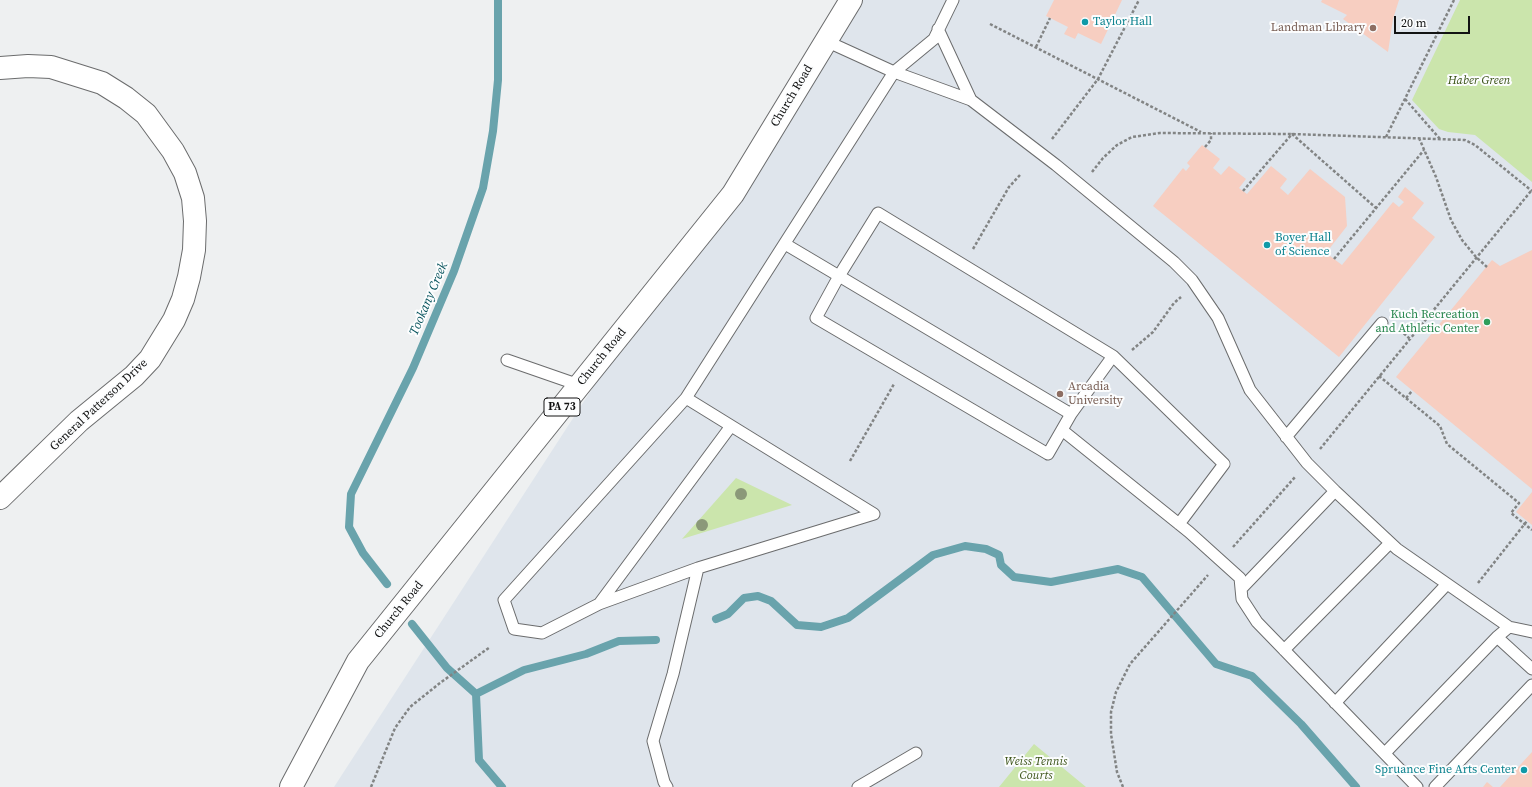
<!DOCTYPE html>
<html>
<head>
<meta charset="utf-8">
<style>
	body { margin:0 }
	#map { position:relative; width:1532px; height:787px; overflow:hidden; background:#eef0f1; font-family:"Source Serif 4",serif }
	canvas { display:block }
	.scale { position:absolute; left:1394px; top:16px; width:76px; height:18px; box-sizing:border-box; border:2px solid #121313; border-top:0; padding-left:5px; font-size:12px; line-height:14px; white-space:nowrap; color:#121313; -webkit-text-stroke:3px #fcfdfe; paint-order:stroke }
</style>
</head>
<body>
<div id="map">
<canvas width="1532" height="787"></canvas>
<div class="scale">20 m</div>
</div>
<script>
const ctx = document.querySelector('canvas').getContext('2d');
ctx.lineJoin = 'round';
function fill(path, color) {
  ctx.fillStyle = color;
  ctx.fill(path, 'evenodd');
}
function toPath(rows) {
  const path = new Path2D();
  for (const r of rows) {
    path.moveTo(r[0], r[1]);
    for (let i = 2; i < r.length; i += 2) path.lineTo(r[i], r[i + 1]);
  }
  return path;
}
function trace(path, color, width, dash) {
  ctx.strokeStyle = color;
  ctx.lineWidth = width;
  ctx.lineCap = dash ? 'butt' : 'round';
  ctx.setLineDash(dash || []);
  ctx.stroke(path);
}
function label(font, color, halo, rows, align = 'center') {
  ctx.font = font + ' "Source Serif 4",serif';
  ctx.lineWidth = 4;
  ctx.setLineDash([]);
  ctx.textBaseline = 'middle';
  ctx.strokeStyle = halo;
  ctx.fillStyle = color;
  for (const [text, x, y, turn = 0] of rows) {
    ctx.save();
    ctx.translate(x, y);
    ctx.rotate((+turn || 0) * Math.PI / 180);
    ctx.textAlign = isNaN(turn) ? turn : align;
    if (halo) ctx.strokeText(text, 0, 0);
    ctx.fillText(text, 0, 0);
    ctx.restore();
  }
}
const built = toPath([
	[844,0,1532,0,1532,787,334,787]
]);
const green = toPath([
	[1460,0,1532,0,1532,182,1475,135,1448,132,1439,129,1412,100],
	[736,478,792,505,682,539],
	[1034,744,1086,787,999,787]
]);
const stream = toPath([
	[387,584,363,553,349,527,351,494,413,368,454,271,483,188,493,131,498,80,498,0],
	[716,619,728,614,744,598,758,596,771,601,797,625,821,627,848,618,933,555,965,546,986,549,999,555,1001,565,1014,577,1051,582,1118,569,1142,577,1216,664,1252,676,1301,724,1356,787],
	[412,624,447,668,476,694,479,760,502,787],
	[476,694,524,670,586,654,619,641,656,640]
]);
const building = toPath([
	[1054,0,1122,0,1101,44,1078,33,1075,39,1064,34,1068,27,1046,16],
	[1322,0,1399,0,1393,19,1388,52,1343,19,1347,15,1321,2],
	[1202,145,1220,159,1213,168,1221,175,1229,166,1246,179,1239,188,1247,194,1271,166,1287,179,1280,188,1288,195,1310,169,1345,197,1347,226,1326,253,1342,265,1393,202,1399,207,1404,202,1398,197,1405,187,1424,203,1412,218,1435,237,1339,357,1153,206,1183,168,1186,171,1190,166,1187,163],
	[1532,250,1532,489,1396,377,1492,260,1500,266],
	[1532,492,1532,525,1516,512],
	[1532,752,1532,787,1500,787],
	[1487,782,1493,787,1483,787]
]);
const path = toPath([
	[990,24,1201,132],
	[1036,47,1050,18],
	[1405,99,1440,139],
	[1386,137,1454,0],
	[1419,138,1436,177,1451,220,1462,240,1476,257,1487,267],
	[1052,139,1098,79,1139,0],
	[1205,147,1211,140,1211,133],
	[1092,172,1103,158,1117,145,1132,137,1160,133,1292,134,1465,140,1475,145,1532,191],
	[1243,191,1292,134,1376,208],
	[973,249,1009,187,1020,175],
	[1334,259,1424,150],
	[1400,330,1410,339],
	[1132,350,1153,332,1174,303,1181,297],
	[1379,376,1440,426,1447,444,1519,503,1511,513,1532,530],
	[1406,398,1412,391],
	[1320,449,1531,191],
	[850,461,894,384],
	[1233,547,1296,476],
	[1478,583,1527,521],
	[371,787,395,728,410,707,440,683,490,647],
	[1123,787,1117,772,1111,734,1111,712,1116,692,1130,664,1208,575]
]);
const lane = toPath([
	[938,29,971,100],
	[894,72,971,100,1056,165,1174,262,1192,280,1218,318,1250,390,1307,463,1335,491,1397,549,1509,627],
	[894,72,934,39,953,0],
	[785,244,839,276,1071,414,1048,454,816,318,839,276,878,213,1113,356,1071,414],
	[1113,356,1224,464,1179,524],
	[507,360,579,385],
	[686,398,874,514,698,568,599,604,542,633,514,629,504,600,686,398,894,72,826,41],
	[1062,430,1189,532,1240,578,1242,599,1257,622,1417,787],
	[1286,437,1382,323],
	[1241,589,1335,491],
	[599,604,731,426],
	[1497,637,1532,669],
	[1284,650,1390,543],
	[1335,703,1447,584],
	[1385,753,1497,637,1509,627,1532,632],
	[667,787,664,782,653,741,673,674,698,568],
	[858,787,916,753],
	[1435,787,1532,685]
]);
const street = toPath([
	[0,68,28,66,51,67,102,83,126,98,146,114,173,151,185,173,193,198,195,221,194,250,189,277,183,299,174,320,150,359,134,376,79,421,0,498]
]);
const primary = toPath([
	[291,787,358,661,733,194,851,0]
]);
const trees = [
	[741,494],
	[702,525]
];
const markers = [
	[1085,22,4,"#0f9aa8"],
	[1373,28,4,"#8d6e63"],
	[1267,245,4,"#0f9aa8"],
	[1487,322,4,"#2e9e5b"],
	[1060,394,4,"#8d6e63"],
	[1524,770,4,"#0f9aa8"]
];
const shields = [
	[562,407,36]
];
const shieldNames = [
	["PA 73",562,407]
];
const cultureNames = [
	["Taylor Hall",1093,22],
	["Boyer Hall",1275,238],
	["of Science",1275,252],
	["Spruance Fine Arts Center",1516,770,"right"]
];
const educationNames = [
	["Landman Library",1365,28],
	["Arcadia",1068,387,"left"],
	["University",1068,401,"left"]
];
const parkNames = [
	["Haber Green",1479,81],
	["Weiss Tennis",1036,762],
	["Courts",1036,776]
];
const streetNames = [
	["Church Road",792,96,-59],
	["Church Road",602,357,-51],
	["General Patterson Drive",99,405,-43],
	["Church Road",399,610,-51]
];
const leisureNames = [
	["Kuch Recreation",1479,315],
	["and Athletic Center",1479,329]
];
const waterNames = [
	["Tookany Creek",429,299,-67]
];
fill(built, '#dfe5ec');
fill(green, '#cbe5ac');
trace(stream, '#69a3ac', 8);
fill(building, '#f7cec1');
trace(lane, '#6b6c6d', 13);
trace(street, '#6b6c6d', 24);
trace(primary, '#6b6c6d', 24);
trace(path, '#828484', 2.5, [3, 2]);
trace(lane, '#fff', 11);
trace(street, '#fff', 22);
trace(primary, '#fff', 22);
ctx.fillStyle = '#8b9979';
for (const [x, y] of trees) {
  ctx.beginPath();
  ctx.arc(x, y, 6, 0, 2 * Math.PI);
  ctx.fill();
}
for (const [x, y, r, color] of markers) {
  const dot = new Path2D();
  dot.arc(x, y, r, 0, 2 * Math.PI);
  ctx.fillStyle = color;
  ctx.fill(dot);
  trace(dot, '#fcfdfe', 1.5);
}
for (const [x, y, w] of shields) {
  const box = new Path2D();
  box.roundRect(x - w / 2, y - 9, w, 18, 3);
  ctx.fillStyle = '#fcfdfe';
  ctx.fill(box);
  trace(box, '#121313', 1);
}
label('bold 11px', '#121313', null, shieldNames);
label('12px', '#0d838f', '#fcfdfe', cultureNames, 'left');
label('12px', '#785e54', '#fcfdfe', educationNames, 'right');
label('italic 12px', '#3a5216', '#fcfdfe', parkNames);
label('12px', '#121313', '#fcfdfe', streetNames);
label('12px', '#27864d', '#fcfdfe', leisureNames, 'right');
label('italic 13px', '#05525b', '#fcfdfe', waterNames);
</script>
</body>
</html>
